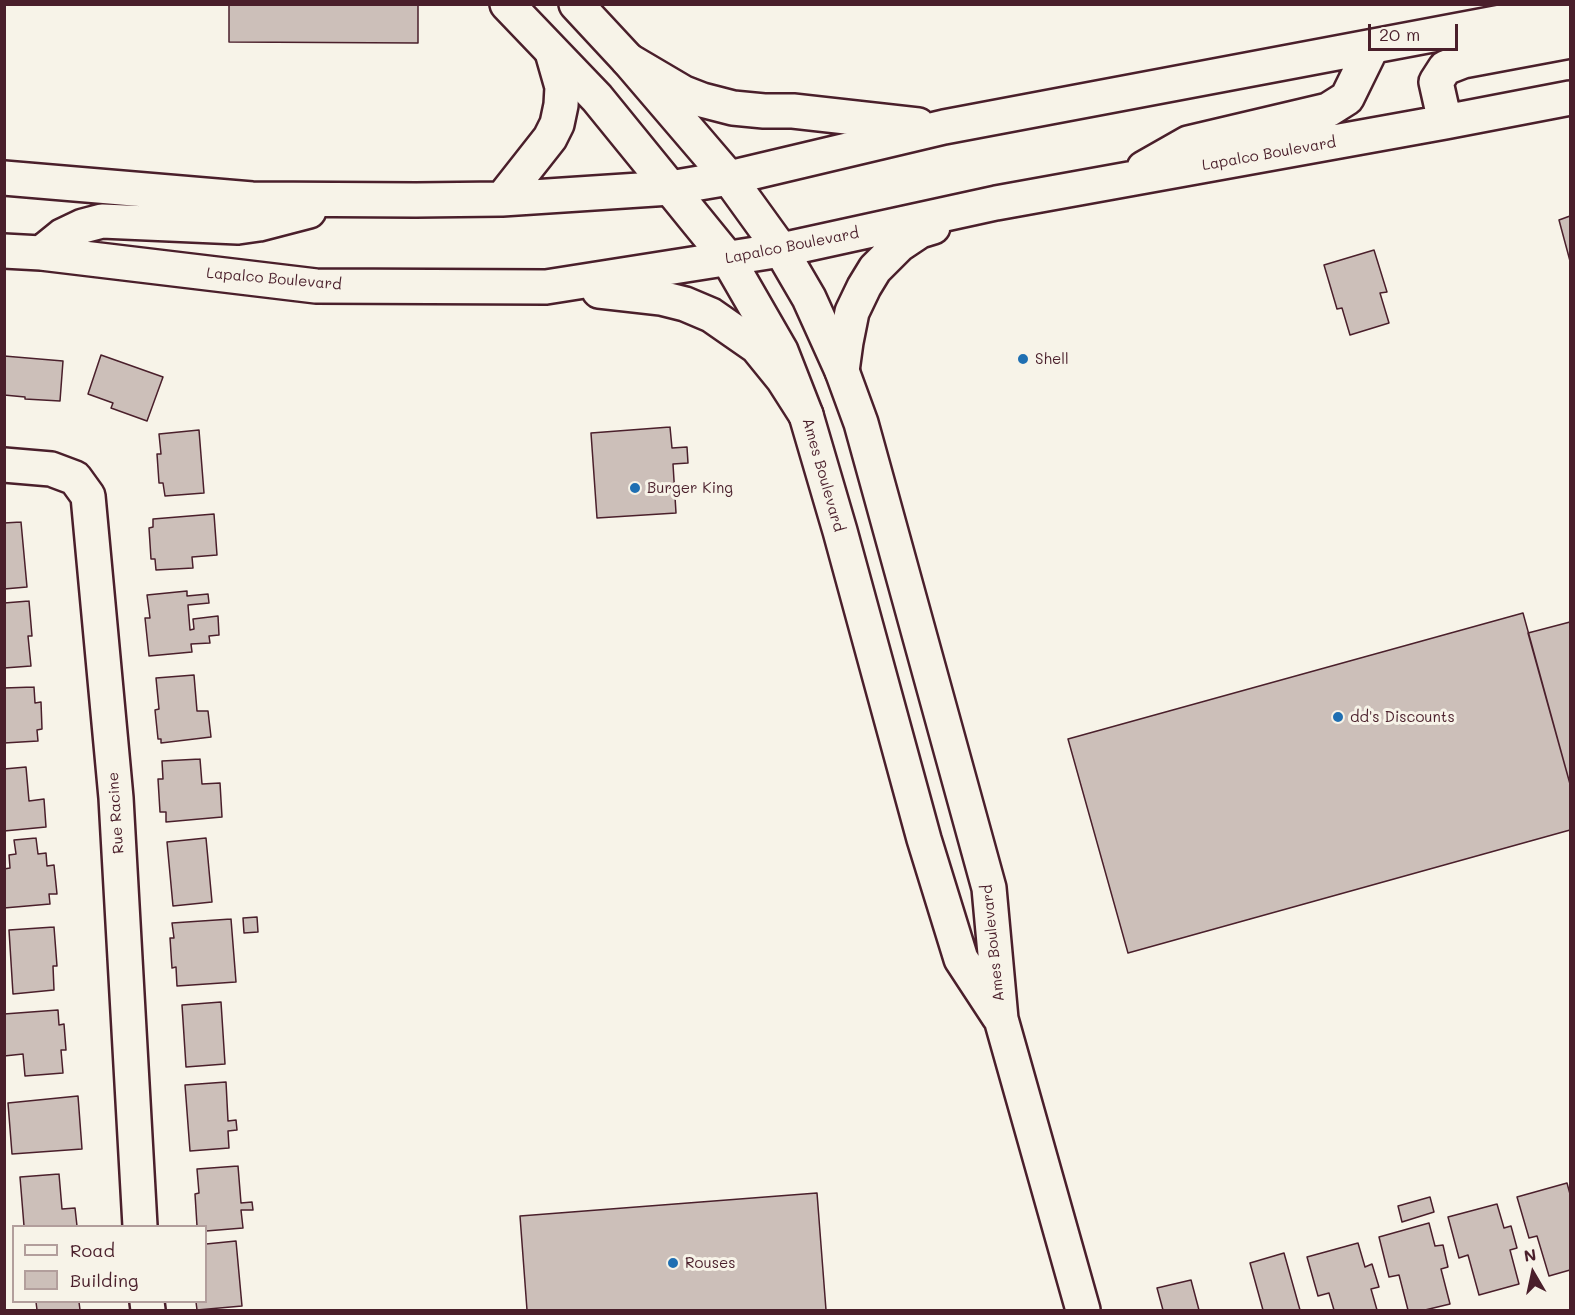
<!DOCTYPE html>
<html>
<head>
<meta charset="utf-8">
<style>
	body { margin:0 }
	#map { position:relative; width:1575px; height:1315px; overflow:hidden; background:#f7f3e8; font-family:Mali,sans-serif }
	canvas { display:block }
	.frame { position:absolute; inset:0; border:6px solid #4a1f2b; pointer-events:none }
	.legend { position:absolute; left:12px; top:1225px; width:195px; height:78px; box-sizing:border-box; background:#f7f3e8; border:2px solid #b29e9c; margin:0; padding:8px 10px; list-style:none; font-size:18px; color:#4a1f2b }
	.legend li { display:flex; align-items:center; gap:12px; height:30px }
	.legend b { width:30px; border:2px solid #b29e9c }
	.north { position:absolute; left:1503px; top:1243px; width:60px; height:60px; -webkit-text-stroke:4px #f7f3e8; paint-order:stroke; rotate:351deg; font-size:16px; font-weight:700; line-height:24px; text-align:center; color:#4a1f2b }
	.north::after { content:''; display:block; margin:auto; width:21px; height:27px; background:#4a1f2b; clip-path:polygon(50% 0,100% 100%,50% 72%,0 100%) }
	.scale { position:absolute; left:1368px; top:24px; width:90px; height:27px; box-sizing:border-box; border:3px solid #4a1f2b; border-top:0; padding-left:8px; font-size:18px; line-height:21px; white-space:nowrap; color:#4a1f2b; -webkit-text-stroke:4px #f7f3e8; paint-order:stroke }
</style>
</head>
<body>
<div id="map">
<canvas width="1575" height="1315"></canvas>
<div class="frame"></div>
<ul class="legend">
<li><b style="height:8px;background:#f7f3e8"></b>Road</li>
<li><b style="height:16px;background:#ccbfb9"></b>Building</li>
</ul>
<div class="north">N</div>
<div class="scale">20 m</div>
</div>
<script>
const ctx = document.querySelector('canvas').getContext('2d');
ctx.lineJoin = 'round';
function fill(path, color) {
  ctx.fillStyle = color;
  ctx.fill(path, 'evenodd');
}
function toPath(rows) {
  const path = new Path2D();
  for (const r of rows) {
    path.moveTo(r[0], r[1]);
    for (let i = 2; i < r.length; i += 2) path.lineTo(r[i], r[i + 1]);
  }
  return path;
}
function trace(path, color, width, dash) {
  ctx.strokeStyle = color;
  ctx.lineWidth = width;
  ctx.lineCap = dash ? 'butt' : 'round';
  ctx.setLineDash(dash || []);
  ctx.stroke(path);
}
function label(font, color, halo, rows, align = 'center') {
  ctx.font = font + ' Mali,sans-serif';
  ctx.lineWidth = 6;
  ctx.setLineDash([]);
  ctx.textBaseline = 'middle';
  ctx.strokeStyle = halo;
  ctx.fillStyle = color;
  for (const [text, x, y, turn = 0] of rows) {
    ctx.save();
    ctx.translate(x, y);
    ctx.rotate((+turn || 0) * Math.PI / 180);
    ctx.textAlign = isNaN(turn) ? turn : align;
    if (halo) ctx.strokeText(text, 0, 0);
    ctx.fillText(text, 0, 0);
    ctx.restore();
  }
}
const building = toPath([
	[229,4,418,4,418,43,229,42,229,4],
	[1570,216,1570,261,1559,220,1570,216],
	[1374,250,1387,292,1380,293,1389,323,1350,335,1342,308,1337,309,1324,265,1374,250],
	[101,355,163,377,147,421,111,408,113,403,88,394,101,355],
	[4,356,63,361,60,401,25,399,25,397,4,395,4,356],
	[670,427,672,448,687,447,688,463,673,464,676,513,597,518,591,433,670,427],
	[199,430,204,493,165,496,163,483,159,483,157,454,161,454,159,434,199,430],
	[214,514,217,555,192,557,193,568,156,570,155,559,151,559,149,528,153,527,153,519,214,514],
	[21,522,27,587,4,589,4,523,21,522],
	[187,591,187,596,208,594,209,603,188,605,190,630,194,629,193,619,218,616,219,635,209,636,210,643,191,644,192,652,149,656,145,618,150,618,147,595,187,591],
	[29,601,32,636,28,636,31,666,4,668,4,603,29,601],
	[1523,613,1570,784,1570,830,1128,953,1068,739,1523,613],
	[1570,622,1570,784,1528,633,1570,622],
	[194,675,197,711,208,711,211,737,161,743,161,739,158,739,155,710,159,709,156,678,194,675],
	[34,687,35,703,41,702,42,729,37,730,38,741,4,743,4,688,34,687],
	[200,759,202,784,220,783,222,817,166,822,166,812,160,812,158,779,163,779,162,761,200,759],
	[26,767,29,801,44,799,46,827,4,831,4,769,26,767],
	[36,838,38,854,46,853,47,866,54,865,57,894,49,894,50,904,4,908,4,869,10,868,9,855,16,854,14,840,36,838],
	[206,838,212,902,173,906,167,842,206,838],
	[257,917,258,932,244,933,243,918,257,917],
	[231,919,236,982,177,986,176,967,172,968,170,938,174,938,172,923,231,919],
	[54,927,57,966,53,966,54,990,13,994,9,930,54,927],
	[221,1002,225,1064,186,1067,182,1005,221,1002],
	[58,1010,59,1025,64,1024,66,1050,61,1050,63,1073,25,1076,23,1054,4,1056,4,1014,58,1010],
	[226,1082,228,1121,236,1120,237,1130,228,1131,229,1148,190,1151,185,1085,226,1082],
	[78,1096,82,1149,12,1154,8,1103,78,1096],
	[238,1166,241,1203,252,1202,253,1210,241,1210,243,1228,206,1231,206,1226,197,1226,195,1194,199,1193,197,1169,238,1166],
	[59,1174,62,1209,75,1208,77,1226,24,1226,20,1177,59,1174],
	[1567,1183,1570,1194,1570,1270,1549,1276,1537,1236,1529,1238,1517,1197,1567,1183],
	[817,1193,826,1310,527,1310,520,1216,817,1193],
	[1430,1197,1434,1212,1402,1222,1398,1206,1430,1197],
	[1497,1204,1504,1228,1511,1226,1517,1248,1510,1250,1519,1284,1479,1295,1468,1255,1459,1258,1448,1217,1497,1204],
	[1429,1223,1435,1246,1443,1245,1448,1267,1441,1269,1450,1304,1425,1310,1408,1310,1399,1275,1389,1277,1379,1237,1429,1223],
	[236,1241,242,1306,197,1310,196,1302,206,1302,206,1244,236,1241],
	[1358,1243,1365,1267,1372,1264,1379,1287,1371,1289,1377,1310,1334,1310,1329,1293,1318,1296,1307,1257,1358,1243],
	[1284,1253,1300,1310,1263,1310,1250,1263,1284,1253],
	[1191,1280,1199,1310,1163,1310,1157,1288,1191,1280],
	[36,1302,79,1302,80,1310,37,1310,36,1302]
]);
const minor = toPath([
	[507,4,597,98,728,259,781,351,806,415,840,531,924,839,961,959,999,1017],
	[576,4,628,60,729,178,781,250,809,298,842,371,861,423,882,499,989,888,1001,1019,1083,1310],
	[4,465,51,469,75,478,88,496,116,798,140,1226],
	[147,1302,148,1310]
]);
const major = toPath([
	[628,60,684,93,702,100,733,108,764,111,793,111,918,125],
	[1445,122,1436,82,1445,68,1463,61,1570,41],
	[1144,168,1188,143,1328,110,1347,98,1372,47],
	[4,178,252,199,416,200,502,199,670,188,729,178,944,127,1570,9],
	[502,199,550,138,557,124,561,105,562,87,552,52],
	[4,251,41,253,316,286,546,287,781,250,996,203,1445,122,1570,98],
	[41,253,62,236,83,226,102,221,238,227,259,224,309,211],
	[599,291,661,298,685,304,711,315,757,347,783,379,806,415],
	[842,371,846,342,852,312,864,287,875,269,899,245,920,231,933,227]
]);
const markers = [
	[1023,359,6,"#1f6fb2"],
	[635,488,6,"#1f6fb2"],
	[1338,717,6,"#1f6fb2"],
	[673,1263,6,"#1f6fb2"]
];
const streetNames = [
	["Lapalco Boulevard",1269,154,-10],
	["Lapalco Boulevard",792,246,-11],
	["Lapalco Boulevard",274,279,5],
	["Ames Boulevard",823,475,74],
	["Rue Racine",116,813,-94],
	["Ames Boulevard",993,943,-96]
];
const poiNames = [
	["Shell",1035,359],
	["Burger King",647,488],
	["dd's Discounts",1350,717],
	["Rouses",685,1263]
];
fill(building, '#ccbfb9');
trace(building, '#4a1f2b', 1.5);
trace(minor, '#4a1f2b', 38);
trace(major, '#4a1f2b', 38);
trace(minor, '#f7f3e8', 33);
trace(major, '#f7f3e8', 33);
for (const [x, y, r, color] of markers) {
  const dot = new Path2D();
  dot.arc(x, y, r, 0, 2 * Math.PI);
  ctx.fillStyle = color;
  ctx.fill(dot);
  trace(dot, '#f7f3e8', 2);
}
label('15px', '#4a1f2b', '#f7f3e8', streetNames);
label('15px', '#4a1f2b', '#f7f3e8', poiNames, 'left');
</script>
</body>
</html>
